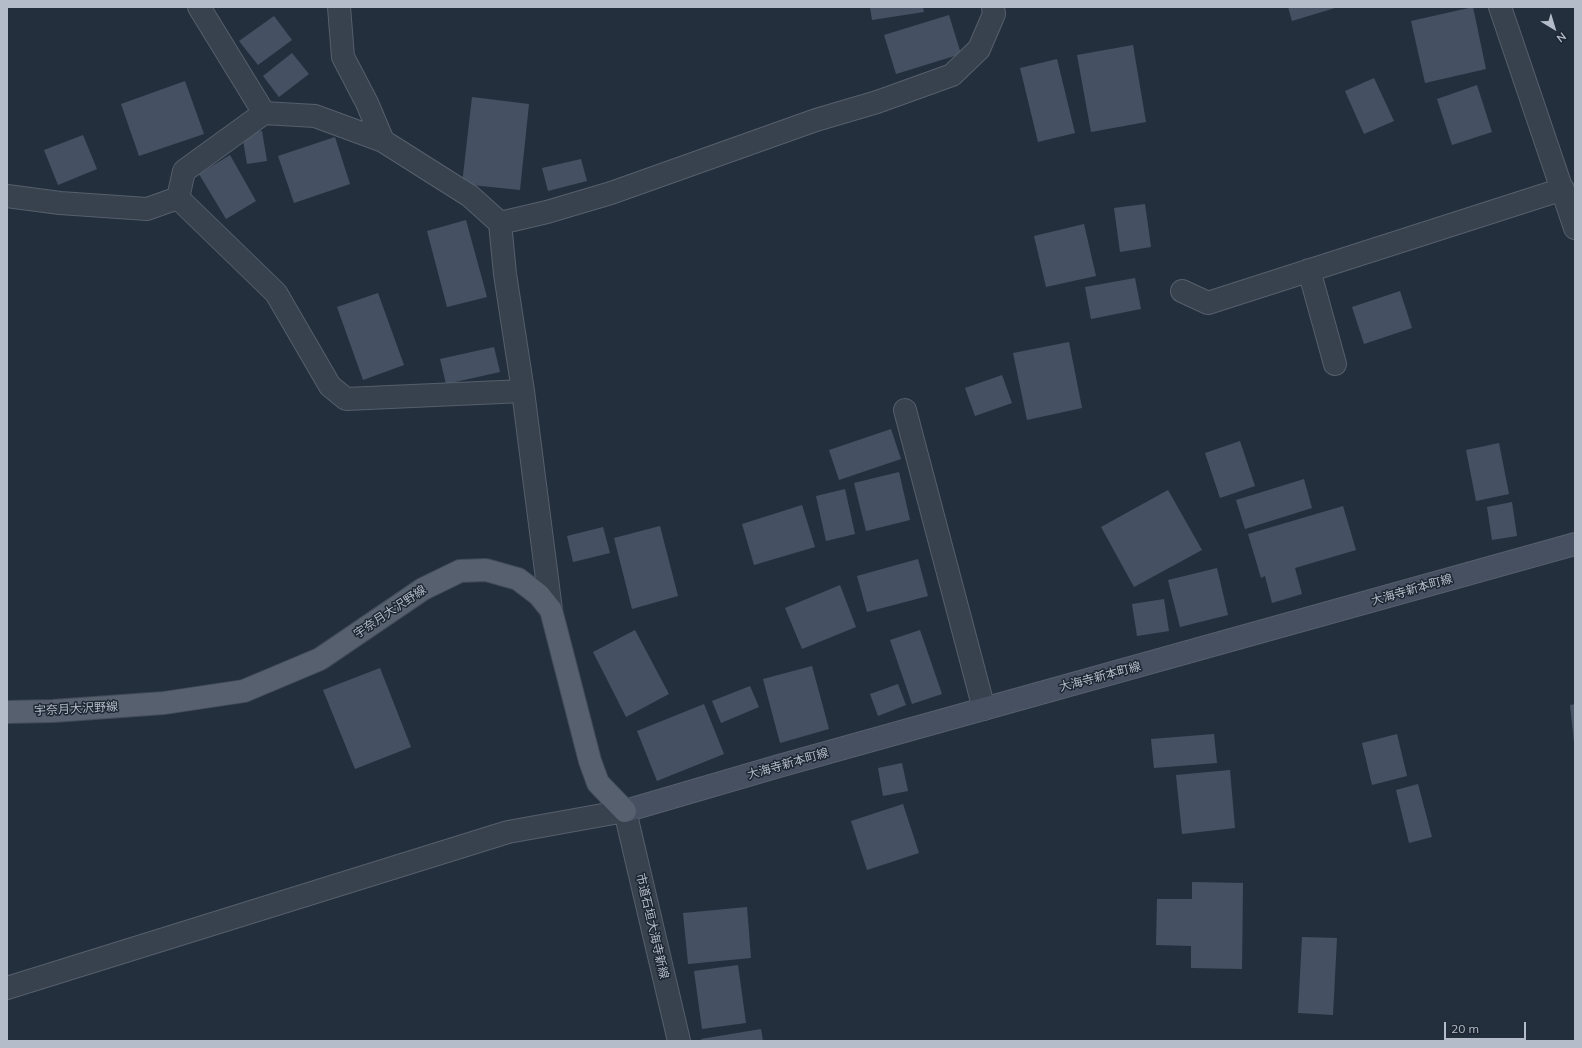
<!DOCTYPE html>
<html>
<head>
<meta charset="utf-8">
<style>
	body { margin:0 }
	#map { position:relative; width:1582px; height:1048px; overflow:hidden; background:#242f3e; font-family:Mulish,sans-serif }
	canvas { display:block }
	.frame { position:absolute; inset:0; border:8px solid #b4bcc9; pointer-events:none }
	.north { position:absolute; left:1534px; top:8px; width:40px; height:40px; -webkit-text-stroke:3px #1d2633; paint-order:stroke; rotate:142deg; font-size:11px; font-weight:700; line-height:16px; text-align:center; color:#b4bcc9 }
	.north::after { content:''; display:block; margin:auto; width:14px; height:18px; background:#b4bcc9; clip-path:polygon(50% 0,100% 100%,50% 72%,0 100%) }
	.scale { position:absolute; left:1444px; top:1022px; width:82px; height:18px; box-sizing:border-box; border:2px solid #b4bcc9; border-top:0; padding-left:5px; font-size:12px; line-height:14px; white-space:nowrap; color:#b4bcc9; -webkit-text-stroke:3px #1d2633; paint-order:stroke }
</style>
</head>
<body>
<div id="map">
<canvas width="1582" height="1048"></canvas>
<div class="frame"></div>
<div class="north">N</div>
<div class="scale">20 m</div>
</div>
<script>
const ctx = document.querySelector('canvas').getContext('2d');
ctx.lineJoin = 'round';
function fill(path, color) {
  ctx.fillStyle = color;
  ctx.fill(path, 'evenodd');
}
function toPath(rows) {
  const path = new Path2D();
  for (const r of rows) {
    path.moveTo(r[0], r[1]);
    for (let i = 2; i < r.length; i += 2) path.lineTo(r[i], r[i + 1]);
  }
  return path;
}
function trace(path, color, width, dash) {
  ctx.strokeStyle = color;
  ctx.lineWidth = width;
  ctx.lineCap = dash ? 'butt' : 'round';
  ctx.setLineDash(dash || []);
  ctx.stroke(path);
}
function label(font, color, halo, rows, align = 'center') {
  ctx.font = font + ' Mulish,"Noto Sans JP",sans-serif';
  ctx.lineWidth = 3;
  ctx.setLineDash([]);
  ctx.textBaseline = 'middle';
  ctx.strokeStyle = halo;
  ctx.fillStyle = color;
  for (const [text, x, y, turn = 0] of rows) {
    ctx.save();
    ctx.translate(x, y);
    ctx.rotate((+turn || 0) * Math.PI / 180);
    ctx.textAlign = isNaN(turn) ? turn : align;
    if (halo) ctx.strokeText(text, 0, 0);
    ctx.fillText(text, 0, 0);
    ctx.restore();
  }
}
const building = toPath([
	[870,7,923,7,924,12,872,20],
	[1288,7,1335,7,1335,8,1292,21],
	[1473,7,1486,69,1425,83,1411,21],
	[949,15,961,54,896,74,884,35],
	[274,16,292,40,258,65,239,41],
	[1133,45,1146,122,1091,132,1077,55],
	[292,53,309,74,279,97,263,76],
	[1057,59,1075,133,1038,142,1020,68],
	[1374,78,1394,121,1364,134,1345,91],
	[185,81,204,134,139,156,121,104],
	[1477,85,1492,132,1452,145,1437,99],
	[472,97,529,104,520,190,462,184],
	[262,131,267,161,247,164,242,134],
	[83,135,97,169,58,185,44,150],
	[335,137,350,184,294,203,278,156],
	[230,155,256,201,226,219,199,174],
	[581,159,587,181,548,191,542,168],
	[1145,204,1151,247,1120,252,1114,208],
	[466,220,487,297,447,307,427,231],
	[1084,224,1096,276,1046,287,1034,236],
	[1135,278,1141,309,1091,319,1085,287],
	[1400,291,1412,328,1364,344,1352,307],
	[378,293,404,365,363,380,337,307],
	[1069,342,1082,408,1027,420,1013,353],
	[494,347,500,372,446,384,440,359],
	[1002,375,1012,403,975,416,965,388],
	[891,429,901,459,839,480,829,450],
	[1240,441,1255,486,1220,498,1205,453],
	[1499,443,1509,494,1476,501,1466,450],
	[899,472,910,520,866,531,854,483],
	[1304,479,1312,508,1245,529,1236,500],
	[845,489,855,534,826,541,816,496],
	[1168,490,1202,550,1134,587,1101,527],
	[1512,502,1517,536,1492,540,1487,507],
	[802,505,815,547,754,565,742,524],
	[1343,506,1356,550,1295,568,1302,594,1272,603,1265,576,1261,578,1248,534],
	[660,526,678,596,632,609,614,538],
	[603,527,610,553,573,562,567,536],
	[918,559,928,596,867,612,857,576],
	[1217,568,1228,615,1180,627,1168,580],
	[840,585,856,627,802,649,785,608],
	[1164,599,1169,631,1137,636,1132,604],
	[635,630,669,694,626,717,593,652],
	[920,630,942,694,912,704,890,640],
	[812,666,829,729,780,743,763,679],
	[380,668,411,747,355,769,323,690],
	[898,684,906,705,878,716,870,694],
	[750,686,759,707,721,723,712,701],
	[704,704,724,754,657,781,637,731],
	[1575,704,1575,742,1574,742,1570,705],
	[1214,734,1217,763,1154,768,1151,739],
	[1397,734,1407,776,1372,785,1362,743],
	[902,763,908,791,883,796,878,768],
	[1230,770,1235,828,1182,834,1176,775],
	[1418,784,1432,837,1409,843,1396,790],
	[903,804,919,853,867,870,851,821],
	[1192,882,1243,883,1242,969,1191,968,1191,946,1156,945,1157,899,1192,899],
	[747,907,751,958,688,964,683,913],
	[1302,937,1337,938,1333,1015,1298,1013],
	[738,965,746,1023,702,1029,694,971],
	[761,1029,763,1041,702,1041,701,1039]
]);
const minor = toPath([
	[199,7,264,113,315,116,383,141,470,196,500,223,505,274,523,391,551,610],
	[339,7,343,57,367,103,383,141],
	[1500,7,1575,228],
	[264,113,184,171,178,198,276,293,330,386,346,399,523,391],
	[7,196,60,203,147,209,178,198],
	[500,223,547,212,611,193,816,120,877,102,952,75,979,49,994,14,993,7],
	[1309,270,1335,364],
	[1182,291,1208,303,1563,189],
	[905,410,984,709],
	[7,988,508,832,625,811,679,1041]
]);
const secondary = toPath([
	[625,811,779,766,1575,544]
]);
const primary = toPath([
	[7,712,53,711,164,703,244,691,320,659,423,589,460,571,486,570,518,579,539,595,551,610,590,761,598,783,625,811]
]);
const streetNames = [
	["大海寺新本町線",1412,590,-16],
	["宇奈月大沢野線",390,612,-34],
	["大海寺新本町線",1100,677,-15],
	["宇奈月大沢野線",76,709,-3],
	["大海寺新本町線",788,764,-16],
	["市道石垣大海寺新線",652,926,77]
];
fill(building, '#455162');
trace(minor, '#565f6c', 24);
trace(secondary, '#565f6c', 24);
trace(primary, '#414a57', 24);
trace(minor, '#38414e', 22);
trace(secondary, '#465061', 22);
trace(primary, '#56606e', 22);
label('12px', '#b4bcc9', '#1d2633', streetNames);
</script>
</body>
</html>
